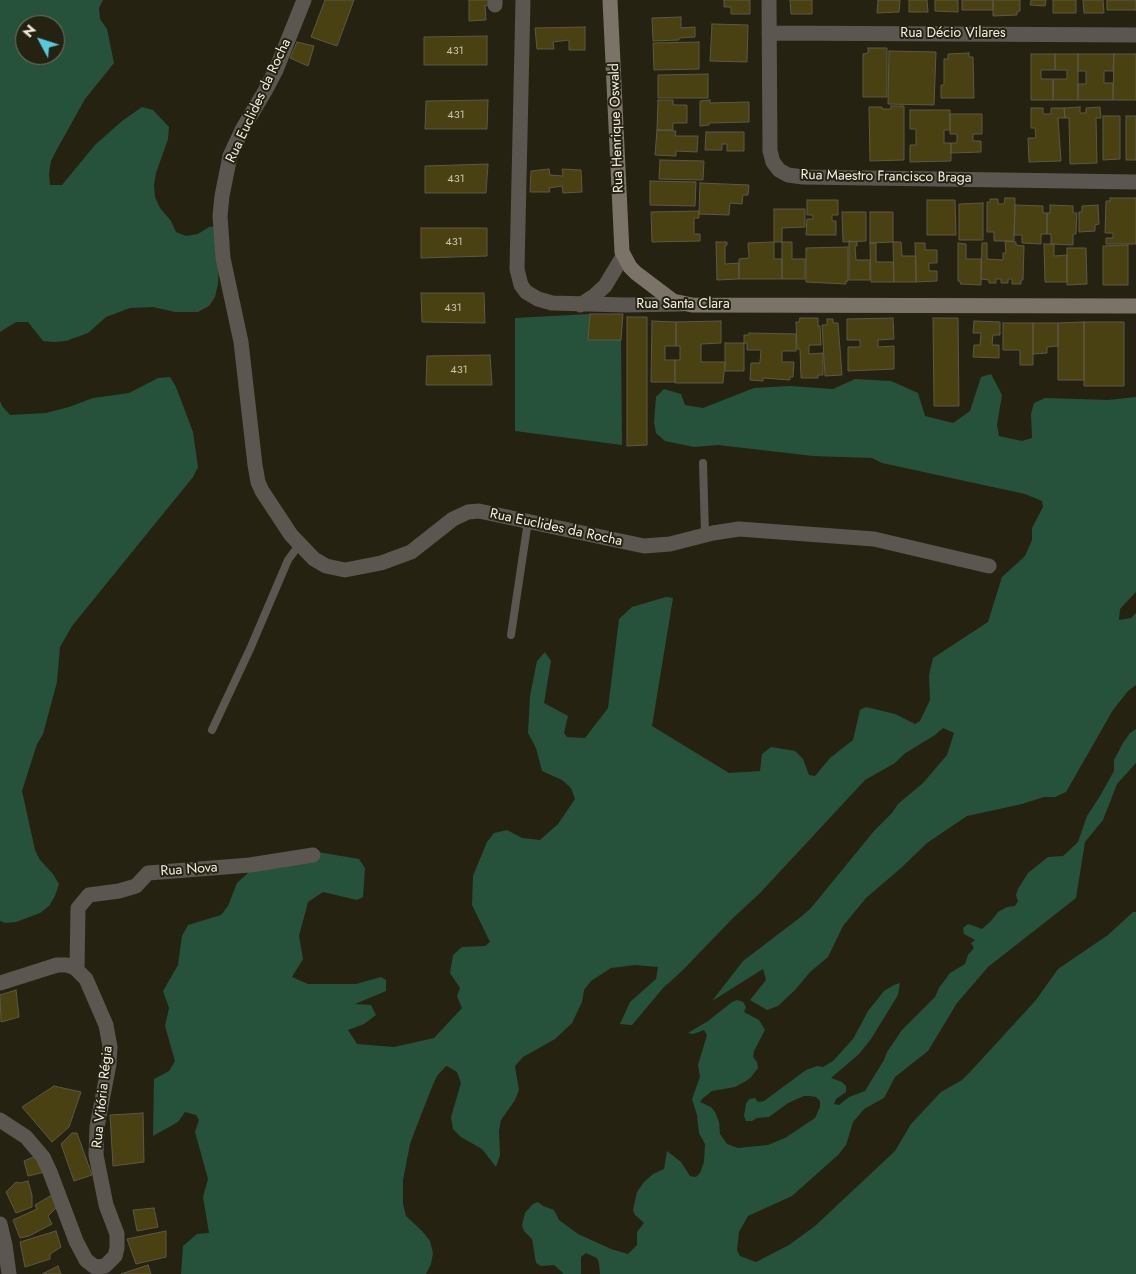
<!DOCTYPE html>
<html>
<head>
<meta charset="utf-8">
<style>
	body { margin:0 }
	#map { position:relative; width:1136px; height:1274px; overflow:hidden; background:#262211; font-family:Jost,sans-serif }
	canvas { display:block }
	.north { position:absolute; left:15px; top:15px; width:50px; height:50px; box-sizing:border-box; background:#262211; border:1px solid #787566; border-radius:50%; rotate:310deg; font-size:14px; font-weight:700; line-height:20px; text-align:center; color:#f4f1e6 }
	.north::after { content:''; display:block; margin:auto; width:18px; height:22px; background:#55cadf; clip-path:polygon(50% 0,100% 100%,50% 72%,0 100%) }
</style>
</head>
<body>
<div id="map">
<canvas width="1136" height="1274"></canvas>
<div class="north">N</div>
</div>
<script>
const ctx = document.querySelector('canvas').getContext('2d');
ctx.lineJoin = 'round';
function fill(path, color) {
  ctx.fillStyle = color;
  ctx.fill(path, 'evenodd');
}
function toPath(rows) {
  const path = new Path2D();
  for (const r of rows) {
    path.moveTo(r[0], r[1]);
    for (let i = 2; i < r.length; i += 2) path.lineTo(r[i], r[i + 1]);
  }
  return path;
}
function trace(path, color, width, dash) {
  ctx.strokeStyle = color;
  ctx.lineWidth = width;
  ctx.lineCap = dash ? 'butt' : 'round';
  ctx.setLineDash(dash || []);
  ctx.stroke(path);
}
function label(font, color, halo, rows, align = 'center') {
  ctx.font = font + ' Jost,sans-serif';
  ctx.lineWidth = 4;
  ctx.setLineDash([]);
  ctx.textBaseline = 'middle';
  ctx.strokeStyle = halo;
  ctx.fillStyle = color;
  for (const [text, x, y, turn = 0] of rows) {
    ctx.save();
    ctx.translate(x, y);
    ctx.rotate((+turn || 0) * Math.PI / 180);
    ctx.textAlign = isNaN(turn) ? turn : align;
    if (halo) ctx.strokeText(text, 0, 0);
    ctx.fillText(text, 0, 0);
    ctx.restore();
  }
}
const forest = toPath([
	[0,0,103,0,99,8,100,19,107,29,114,63,85,99,56,151,51,161,49,174,50,185,62,185,95,145,122,121,142,107,153,110,169,127,168,139,156,173,154,185,155,197,160,208,171,221,176,232,186,236,198,234,209,227,220,226,218,284,215,297,209,306,198,312,175,312,153,307,130,308,106,317,88,333,66,341,54,342,43,341,28,322,16,322,0,332],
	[25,25,55,25,55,55,25,55],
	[590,314,588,340,621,340,622,445,515,431,515,318],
	[991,374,1002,395,997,425,999,436,1022,441,1032,438,1031,414,1034,403,1045,398,1108,400,1136,397,1136,592,1120,609,1119,620,1131,618,1136,613,1136,685,1128,691,1113,710,1066,792,1055,797,1044,797,1022,804,967,816,927,843,901,868,866,898,843,926,828,957,810,972,795,990,778,1006,767,1010,750,1000,766,980,763,969,712,1001,743,961,802,916,811,908,874,831,892,813,898,804,923,783,947,755,954,733,943,728,935,735,904,754,895,763,865,780,760,893,733,918,681,972,664,987,632,1025,620,1024,630,1002,656,979,658,967,635,965,611,968,591,981,584,990,582,1002,572,1023,555,1039,523,1057,515,1066,519,1090,515,1100,501,1120,499,1131,500,1155,496,1167,482,1149,461,1137,453,1129,451,1117,461,1083,457,1072,447,1066,445,1067,437,1076,432,1087,414,1133,410,1144,403,1180,403,1204,406,1216,423,1232,430,1241,433,1253,431,1264,426,1274,181,1274,183,1246,197,1234,209,1233,203,1197,208,1179,195,1132,199,1120,196,1115,185,1112,178,1122,153,1136,154,1079,169,1071,175,1061,165,1026,169,1008,163,991,178,965,182,936,188,925,221,915,228,906,237,883,250,871,318,852,359,859,365,868,363,897,357,900,323,892,308,902,299,936,303,959,292,977,308,984,356,984,381,977,386,980,386,991,355,1004,371,1005,376,1015,364,1024,348,1030,357,1044,394,1047,434,1038,462,1008,457,996,460,988,450,973,453,955,462,947,485,946,490,942,472,905,473,876,487,842,494,833,507,830,522,838,540,840,558,824,575,799,571,788,562,780,542,771,536,748,528,733,530,696,537,661,545,652,551,661,544,703,568,716,564,733,567,737,585,738,608,708,619,619,632,607,666,597,673,598,652,726,729,773,760,771,762,754,771,747,795,751,803,759,809,775,815,776,830,758,853,740,860,710,866,707,895,714,915,724,920,721,930,700,929,675,933,658,988,622,1002,577,1025,556,1032,540,1032,528,1043,507,1042,501,1025,494,882,463,872,458,813,456,718,445,694,447,665,441,656,433,654,422,656,397,664,389,681,394,685,405,703,408,754,388,790,386,833,389,855,379,891,381,918,393,925,416,953,423,970,411,981,377],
	[170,377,176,387,193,432,198,467,193,477,72,626,60,647,57,682,43,734,37,744,22,791,35,850,40,860,53,874,59,884,55,896,49,906,40,913,16,922,5,923,0,921,0,401,2,406,10,415,46,413,69,407,93,398,129,393,158,378],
	[1136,729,1136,763,1117,784,1103,820,1085,842,1076,898,988,967,957,1003,928,1051,895,1077,884,1098,864,1109,853,1122,846,1145,838,1155,792,1196,748,1216,739,1232,737,1250,740,1256,756,1262,789,1245,815,1226,895,1151,911,1124,941,1092,962,1080,971,1071,1036,1000,1058,969,1108,935,1133,912,1136,912,1136,1274,600,1274,599,1263,597,1258,586,1253,581,1257,581,1274,564,1274,554,1265,541,1266,536,1263,532,1239,524,1231,522,1225,525,1213,533,1204,538,1202,543,1206,554,1210,559,1220,578,1234,611,1249,628,1254,637,1245,637,1232,644,1223,635,1215,633,1210,637,1192,644,1182,653,1174,664,1169,667,1151,681,1162,690,1176,696,1177,700,1173,704,1162,705,1144,699,1133,697,1115,692,1099,700,1077,698,1065,707,1035,704,1030,693,1034,688,1033,708,1021,732,1002,737,1000,743,1002,746,1007,744,1012,759,1020,765,1030,754,1051,753,1057,757,1062,758,1068,751,1077,746,1081,735,1087,712,1091,703,1098,700,1102,711,1107,715,1112,719,1122,720,1134,727,1144,738,1148,768,1145,785,1138,815,1118,820,1107,820,1101,816,1097,810,1096,804,1096,788,1103,769,1117,757,1118,752,1121,746,1121,744,1116,746,1104,749,1099,755,1098,758,1102,764,1101,806,1070,817,1066,823,1067,833,1061,853,1039,868,1011,884,991,894,985,900,983,898,995,871,1039,859,1054,831,1078,842,1082,846,1086,846,1092,836,1099,834,1104,839,1105,849,1097,865,1091,884,1060,887,1052,902,1030,935,997,939,988,950,973,965,964,968,955,974,948,971,943,975,940,964,934,963,928,968,924,971,925,982,929,991,921,998,912,1007,907,1015,906,1018,901,1016,895,1018,889,1028,873,1048,857,1063,856,1078,842,1087,816,1100,796,1114,771,1114,760,1123,743,1130,733]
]);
const building = toPath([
	[325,0,354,0,337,46,311,37,325,0],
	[469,0,490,0,489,5,485,6,486,20,469,21,469,0],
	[724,0,750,0,750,14,731,14,731,7,724,7,724,0],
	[790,0,812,0,812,14,791,14,790,0],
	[878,0,900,0,899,12,877,13,878,0],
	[909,0,927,0,928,12,909,12,909,0],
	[935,0,958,0,958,12,935,11,935,0],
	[962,0,993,0,993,10,962,10,962,0],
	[993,0,1020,0,1020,11,1017,12,1017,15,993,16,993,0],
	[1031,0,1046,0,1045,6,1030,5,1031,0],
	[1053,0,1076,0,1076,13,1053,13,1053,0],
	[1083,0,1103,0,1104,13,1084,13,1083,0],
	[1107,0,1136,0,1136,10,1107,10,1107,0],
	[681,17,681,28,695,27,695,37,679,38,679,40,653,41,652,18,681,17],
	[712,24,748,25,747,62,710,61,712,24],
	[585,27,585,50,569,50,569,40,553,42,554,49,537,49,535,28,585,27],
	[487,36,487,65,424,65,424,37,487,36],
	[297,42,314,46,308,66,290,58,297,42],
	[699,42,699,69,654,70,653,43,699,42],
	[868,48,887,48,887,97,863,97,863,54,868,53,868,48],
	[889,51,936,52,934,105,888,104,889,51],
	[969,53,969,57,973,57,974,98,941,98,941,85,944,85,944,59,948,59,948,54,969,53],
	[1031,54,1055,54,1055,70,1041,70,1041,79,1053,79,1053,100,1031,100,1031,54],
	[1055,54,1078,54,1078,100,1053,100,1053,79,1067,79,1067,70,1055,70,1055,54],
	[1078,54,1114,54,1113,71,1104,71,1104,83,1113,83,1113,100,1078,100,1078,84,1086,84,1086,71,1078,71,1078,54],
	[1114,54,1136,54,1136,100,1113,100,1114,54],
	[708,74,708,98,658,98,658,75,708,74],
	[488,100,487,129,425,129,426,101,488,100],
	[658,100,673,100,673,105,687,105,687,123,673,123,673,130,657,130,658,100],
	[710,100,710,103,749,102,749,122,709,123,709,125,700,126,700,101,710,100],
	[891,106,904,106,904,160,870,161,869,107,882,107,882,109,891,109,891,106],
	[1080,107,1080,113,1086,113,1086,108,1100,107,1101,118,1096,118,1097,163,1070,164,1069,118,1065,118,1064,108,1080,107],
	[1031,108,1043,108,1043,114,1051,114,1051,108,1064,108,1065,118,1058,118,1061,161,1029,162,1028,138,1036,138,1035,128,1031,128,1031,108],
	[910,110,950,110,950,130,944,130,944,143,951,143,951,161,910,162,910,145,916,145,916,129,910,129,910,110],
	[950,114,982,114,982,134,973,134,973,141,981,141,981,152,951,153,951,143,957,143,957,134,950,134,950,114],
	[1103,116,1120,116,1120,159,1103,160,1103,116],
	[1126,116,1136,116,1136,160,1126,160,1126,116],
	[657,130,676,131,675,136,698,136,697,152,676,151,676,156,655,155,657,130],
	[706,132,744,132,744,151,727,151,727,144,722,144,722,150,705,150,706,132],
	[660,160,704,161,703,180,659,179,660,160],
	[488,164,486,193,425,193,425,166,488,164],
	[549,169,550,175,563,176,562,169,581,170,582,192,563,193,562,186,549,188,550,192,530,192,531,171,549,169],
	[650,181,696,182,695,206,650,205,650,181],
	[700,183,749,185,748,195,743,195,742,204,730,203,729,215,699,214,700,183],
	[1005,198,1015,198,1014,241,994,241,994,232,987,232,987,202,990,202,990,199,998,199,998,204,1004,204,1005,198],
	[1110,198,1136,198,1136,244,1106,244,1106,238,1113,238,1113,233,1105,233,1106,201,1110,201,1110,198],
	[807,200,838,200,838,215,832,215,832,221,836,221,836,235,806,235,807,219,813,219,813,215,807,215,807,200],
	[927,200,955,200,956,235,927,235,927,200],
	[983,203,983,240,959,240,959,204,983,203],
	[1015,205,1043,206,1043,213,1047,213,1047,234,1041,234,1041,244,1022,243,1022,235,1014,235,1015,205],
	[1050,205,1073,206,1073,213,1077,213,1076,234,1073,234,1073,245,1051,244,1051,234,1047,234,1047,213,1050,213,1050,205],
	[1098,205,1099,224,1095,225,1095,231,1079,232,1079,212,1082,212,1082,206,1098,205],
	[774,209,805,209,805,227,782,228,782,242,774,242,774,209],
	[699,211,699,218,694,218,694,234,700,234,700,241,652,242,651,212,699,211],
	[842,212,866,212,866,241,843,242,842,212],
	[870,212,893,212,893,242,870,243,870,212],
	[421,228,487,228,487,256,421,258,421,228],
	[849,241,857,242,857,246,855,246,856,260,870,260,870,280,849,280,849,241],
	[1005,241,1016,242,1016,245,1024,246,1023,280,1021,280,1021,284,1012,284,1012,279,1008,279,1008,283,1001,283,1001,279,996,279,996,283,989,283,989,280,981,279,982,243,987,243,987,259,1003,260,1003,253,1006,253,1005,241],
	[716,242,727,242,727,245,725,246,725,264,739,263,739,279,717,280,716,242],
	[774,242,774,259,782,259,782,279,739,279,739,259,749,258,748,243,774,242],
	[782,242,792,242,792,259,805,259,805,279,782,279,782,242],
	[893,242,901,242,902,256,916,256,916,282,894,282,893,242],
	[870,243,876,243,876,262,893,262,894,282,871,282,870,243],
	[915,243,925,243,925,250,937,250,937,263,929,263,929,271,937,271,937,281,916,282,915,243],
	[958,243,966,244,966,259,981,259,981,285,960,284,961,282,958,281,958,243],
	[1044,244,1054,244,1054,256,1067,255,1067,282,1045,282,1044,244],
	[1128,245,1128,285,1103,285,1103,246,1128,245],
	[848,247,848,281,846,281,846,284,806,282,806,248,848,247],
	[1067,248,1086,248,1087,284,1067,285,1067,248],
	[421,293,484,293,485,323,422,322,421,293],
	[590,314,623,314,621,340,588,340,590,314],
	[627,317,647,317,647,445,627,446,627,317],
	[800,318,818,318,818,326,820,326,821,345,809,345,809,354,823,353,823,375,818,375,818,378,801,378,800,349,797,349,796,322,799,322,800,318],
	[893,318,894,339,878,340,878,347,894,346,894,369,848,371,848,347,860,347,860,340,847,340,847,319,893,318],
	[933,318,958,318,959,406,934,406,933,318],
	[827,319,833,319,833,323,838,323,842,375,825,376,822,325,827,325,827,319],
	[652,321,676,322,676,346,665,346,665,360,675,360,675,382,651,382,652,321],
	[721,321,721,343,701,344,701,362,725,362,723,383,675,383,675,360,680,360,680,346,676,346,676,322,721,321],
	[974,321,1000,322,1000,335,993,335,992,345,999,345,999,358,973,357,974,345,980,345,981,333,973,333,974,321],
	[1084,322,1124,322,1124,386,1084,386,1084,322],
	[1084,322,1084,380,1058,380,1058,323,1084,322],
	[1003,323,1033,323,1033,365,1020,365,1020,350,1003,350,1003,323],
	[1033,323,1058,323,1058,346,1047,347,1047,353,1033,354,1033,323],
	[749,333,796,334,796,351,782,351,782,362,794,362,793,377,790,377,790,380,763,378,763,381,750,380,751,363,760,363,761,350,747,350,747,343,744,343,744,335,749,335,749,333],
	[725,343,744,343,744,371,725,371,725,343],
	[490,355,492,385,426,385,427,356,490,355],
	[16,990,19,1017,1,1022,0,995,16,990],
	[54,1086,81,1092,69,1127,52,1142,22,1107,54,1086],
	[143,1113,144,1162,113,1166,110,1115,143,1113],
	[72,1133,77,1133,92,1175,74,1181,61,1144,72,1133],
	[38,1155,45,1172,28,1176,24,1161,38,1155],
	[28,1181,32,1195,32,1207,16,1213,6,1192,16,1182,20,1183,28,1181],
	[52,1195,56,1208,48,1216,52,1224,29,1236,20,1238,13,1220,37,1209,35,1205,52,1195],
	[154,1208,158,1227,137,1231,133,1210,154,1208],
	[56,1231,61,1247,50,1254,50,1259,25,1267,20,1242,56,1231],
	[166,1231,166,1257,136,1264,127,1239,166,1231],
	[148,1265,151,1274,121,1274,148,1265],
	[58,1266,61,1274,42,1274,58,1266]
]);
const lane = toPath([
	[703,463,705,534],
	[511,635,528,521],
	[212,730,250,649,288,560,299,545]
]);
const street = toPath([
	[304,0,276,70,265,91,243,128,230,156,222,196,220,216,223,258,241,342,255,465,258,482,262,491,291,535,314,559,326,566,345,570,381,563,411,552,453,519,468,512,479,511,644,546,670,544,713,533,739,529,874,539,989,566],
	[495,0,495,5],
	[523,0,517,269,521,285,526,292,538,299,552,303,626,305,682,304],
	[769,0,770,151,773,162,779,170,788,175,803,177,1136,182],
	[769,33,1136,35],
	[580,305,594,296,605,286,623,256],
	[77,969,78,908,89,895,119,891,136,886,148,873,250,865,313,855],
	[0,983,57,965,67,965,75,968,86,979,106,1025,110,1047,109,1064,97,1127,96,1155,106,1205,117,1234,117,1248,115,1256,105,1266,95,1267,86,1260,76,1241,50,1172,43,1157,26,1137,0,1120],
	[0,1224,5,1245,9,1274]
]);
const secondary = toPath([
	[610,0,622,252,630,267,636,273,673,301,692,305,1136,306]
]);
const numberNames = [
	["431",455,51],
	["431",456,115],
	["431",456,179],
	["431",454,242],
	["431",453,308],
	["431",459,370]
];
const streetNames = [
	["Rua Décio Vilares",953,34],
	["Rua Euclides da Rocha",259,101,-65],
	["Rua Henrique Oswald",617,128,-92],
	["Rua Maestro Francisco Braga",886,177,1],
	["Rua Santa Clara",683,305],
	["Rua Euclides da Rocha",556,528,12],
	["Rua Nova",189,870,-4],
	["Rua Vitória Régia",103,1097,-84]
];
fill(forest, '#26523b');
fill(building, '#4a4113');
trace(building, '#5c5845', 1);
trace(lane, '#5b564f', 8);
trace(street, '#5b564f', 15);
trace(secondary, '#7b7368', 15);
label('11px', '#cac5b1', null, numberNames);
label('14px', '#f4f1e6', '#262211', streetNames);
</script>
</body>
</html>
